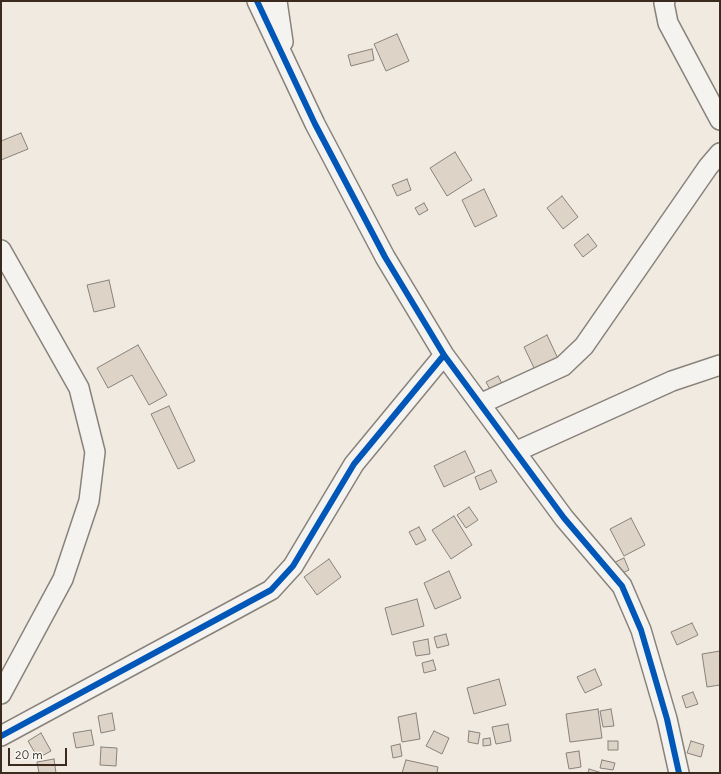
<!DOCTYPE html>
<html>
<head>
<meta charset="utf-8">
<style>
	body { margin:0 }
	#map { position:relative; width:721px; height:774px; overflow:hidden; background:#f0eae1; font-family:Delius,sans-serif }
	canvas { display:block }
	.frame { position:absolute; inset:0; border:2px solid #3b2a1e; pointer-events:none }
	.scale { position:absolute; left:8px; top:748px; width:59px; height:18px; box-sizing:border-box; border:2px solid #3b2a1e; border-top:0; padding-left:5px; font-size:12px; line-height:14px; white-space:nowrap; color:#3b2a1e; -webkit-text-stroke:3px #f6f6f2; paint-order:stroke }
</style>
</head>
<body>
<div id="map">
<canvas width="721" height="774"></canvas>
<div class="frame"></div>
<div class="scale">20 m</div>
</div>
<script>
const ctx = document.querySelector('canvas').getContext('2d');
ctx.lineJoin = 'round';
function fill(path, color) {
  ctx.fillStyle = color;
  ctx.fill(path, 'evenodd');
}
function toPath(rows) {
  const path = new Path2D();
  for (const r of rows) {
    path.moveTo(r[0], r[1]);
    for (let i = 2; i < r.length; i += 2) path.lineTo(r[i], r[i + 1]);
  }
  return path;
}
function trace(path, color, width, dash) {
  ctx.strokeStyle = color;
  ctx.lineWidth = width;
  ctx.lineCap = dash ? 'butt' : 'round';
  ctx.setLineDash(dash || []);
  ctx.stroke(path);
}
const building = toPath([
	[397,34,409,61,386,71,374,44,397,34],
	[372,49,374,60,351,66,348,55,372,49],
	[21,133,28,149,1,160,1,141,21,133],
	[455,152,472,180,447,196,430,168,455,152],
	[407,179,411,190,397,196,392,185,407,179],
	[484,189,497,216,475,227,462,200,484,189],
	[562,196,578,217,563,229,547,208,562,196],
	[424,203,428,210,419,215,415,208,424,203],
	[588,234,597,246,583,257,574,245,588,234],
	[109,280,115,307,94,312,87,285,109,280],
	[547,335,560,363,537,374,524,347,547,335],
	[138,345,167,395,149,405,132,375,108,388,97,368,138,345],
	[498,376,504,387,492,393,486,382,498,376],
	[169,406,195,461,178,469,151,414,169,406],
	[465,451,475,472,444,487,434,466,465,451],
	[491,470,497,482,480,490,475,477,491,470],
	[469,507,478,520,466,528,457,515,469,507],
	[454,516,472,545,451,559,432,530,454,516],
	[631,518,645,545,624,556,610,529,631,518],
	[419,527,426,540,416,545,409,532,419,527],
	[624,558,629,570,616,576,611,564,624,558],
	[329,559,341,577,317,595,304,577,329,559],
	[449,571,461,598,435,609,424,583,449,571],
	[417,599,424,626,392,635,385,608,417,599],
	[692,623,698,635,677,645,671,632,692,623],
	[446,634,449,645,437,648,434,637,446,634],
	[428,639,430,654,416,656,413,642,428,639],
	[720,651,720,685,707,687,702,654,720,651],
	[433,660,436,670,424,673,422,663,433,660],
	[595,669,602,685,585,693,577,677,595,669],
	[499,679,506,705,474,714,467,688,499,679],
	[693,692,698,704,686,708,682,696,693,692],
	[598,709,602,738,570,742,566,714,598,709],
	[611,709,614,726,603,727,600,711,611,709],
	[112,713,115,730,101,733,98,716,112,713],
	[416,713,420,739,402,742,398,717,416,713],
	[508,724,511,741,496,744,492,727,508,724],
	[91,730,94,745,76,748,73,733,91,730],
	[434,731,449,738,442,754,426,746,434,731],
	[469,731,480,733,478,744,468,742,469,731],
	[41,733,51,751,38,758,28,741,41,733],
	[490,738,491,745,483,746,483,739,490,738],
	[608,741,618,741,618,750,608,750,608,741],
	[691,741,704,745,701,757,687,753,691,741],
	[400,744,402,756,393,758,391,746,400,744],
	[101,747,117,748,116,766,100,765,101,747],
	[579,751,581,767,569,769,566,753,579,751],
	[54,759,56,773,39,773,37,762,54,759],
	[406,760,438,767,437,773,402,773,406,760],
	[602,760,615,763,613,770,600,768,602,760],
	[589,769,602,773,588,773,589,769]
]);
const minor = toPath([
	[257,1,315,124,385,257,444,355,564,518,622,586,641,630,667,719,679,773],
	[277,1,283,42],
	[665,1,664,3,668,23,720,120],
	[1,250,79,388,95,452,89,501,63,579,1,694],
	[480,404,563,366,584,346,708,167,720,153],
	[515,452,672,381,720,365],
	[1,736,271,590,293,566,354,464,444,355]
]);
const cycleway = toPath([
	[257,1,315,124,385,257,444,355,564,518,622,586,641,630,667,719,679,773],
	[1,736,271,590,293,566,354,464,444,355]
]);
fill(building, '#ddd4c7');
trace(building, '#88827b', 1);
trace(minor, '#88827b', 22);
trace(minor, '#f4f3f0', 19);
trace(cycleway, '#0057b8', 6);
</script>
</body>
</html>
